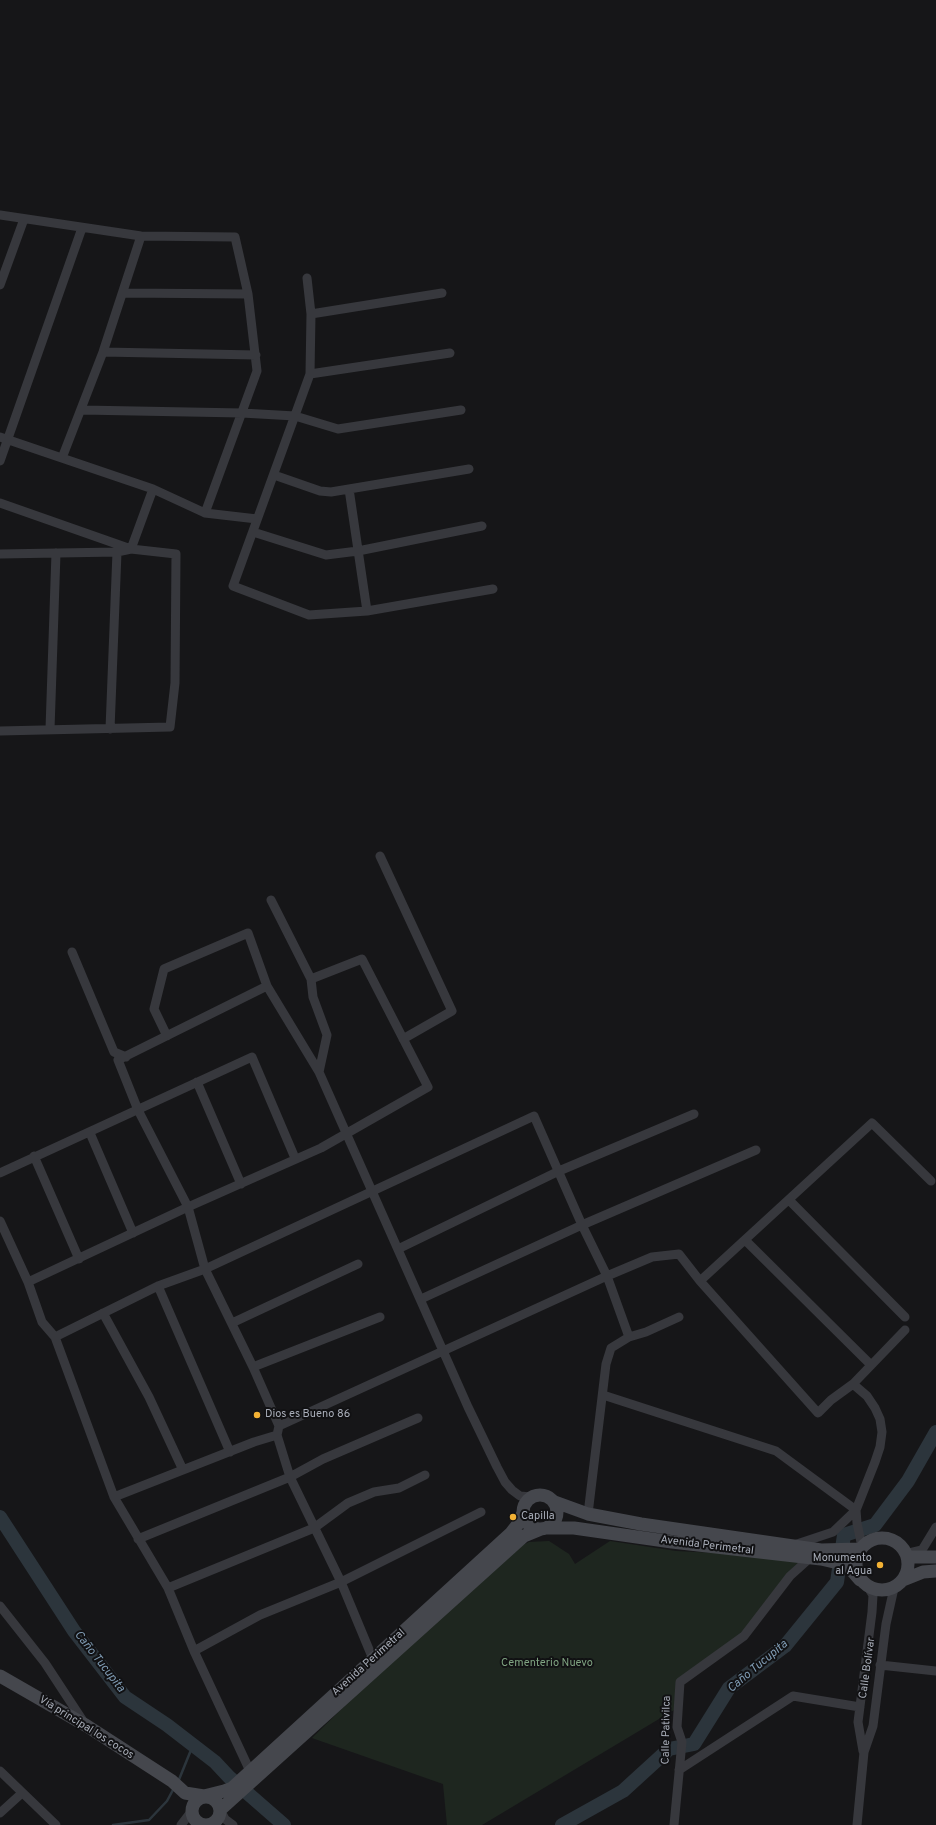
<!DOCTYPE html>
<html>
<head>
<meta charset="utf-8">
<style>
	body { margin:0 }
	canvas { display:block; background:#161618 }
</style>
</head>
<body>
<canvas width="936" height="1825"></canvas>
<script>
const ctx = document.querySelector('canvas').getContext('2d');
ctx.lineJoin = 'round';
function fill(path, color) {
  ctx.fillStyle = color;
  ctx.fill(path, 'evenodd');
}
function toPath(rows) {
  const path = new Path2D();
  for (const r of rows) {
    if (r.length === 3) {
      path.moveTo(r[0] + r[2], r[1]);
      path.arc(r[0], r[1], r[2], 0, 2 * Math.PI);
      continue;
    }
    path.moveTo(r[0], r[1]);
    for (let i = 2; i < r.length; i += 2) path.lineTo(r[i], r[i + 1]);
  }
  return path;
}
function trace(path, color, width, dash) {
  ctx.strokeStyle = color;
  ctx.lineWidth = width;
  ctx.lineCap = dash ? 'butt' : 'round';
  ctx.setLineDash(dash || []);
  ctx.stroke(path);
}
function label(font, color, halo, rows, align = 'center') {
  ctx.font = font + ' Overpass,sans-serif';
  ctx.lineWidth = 4;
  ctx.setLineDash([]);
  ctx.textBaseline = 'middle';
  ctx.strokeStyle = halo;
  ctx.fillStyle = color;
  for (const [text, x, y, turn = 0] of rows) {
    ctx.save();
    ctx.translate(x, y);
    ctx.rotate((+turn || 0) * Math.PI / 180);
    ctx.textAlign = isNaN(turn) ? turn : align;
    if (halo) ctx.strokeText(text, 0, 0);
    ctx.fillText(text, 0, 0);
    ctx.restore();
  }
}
const green = toPath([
	[549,1541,569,1554,575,1564,610,1541,676,1551,810,1558,744,1636,680,1682,679,1707,482,1825,447,1825,443,1784,312,1738,365,1686,523,1545,529,1542]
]);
const stream = toPath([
	[178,1782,193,1745],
	[113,1825,149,1820,167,1801,174,1788]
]);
const river = toPath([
	[0,1517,74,1631,125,1697,167,1725,215,1762,229,1777,284,1825],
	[562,1825,623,1791,669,1749,694,1744,729,1688,785,1646,837,1582,844,1535,875,1525,908,1481,936,1432]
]);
const street = toPath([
	[0,215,141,236,235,237,248,294,257,371,205,513],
	[307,278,311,314,310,374,233,586,309,615,367,611,493,589],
	[0,285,24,219],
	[123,293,248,294],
	[311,314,442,293],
	[103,352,256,355],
	[310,374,450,353],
	[82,410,242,413,295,416,338,429,461,410],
	[0,437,153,489,205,513,257,519],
	[62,458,103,352,141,236],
	[0,461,82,228],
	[274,475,320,491,331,492,469,469],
	[349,489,367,611],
	[0,503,131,549,153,489],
	[253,532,326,555,358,551,482,526],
	[0,554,117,552,131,549,176,554,175,683,170,727,0,731],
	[50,729,56,553],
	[110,729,117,552],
	[380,856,452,1011,403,1039],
	[271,900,311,979,313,997,327,1035,319,1072,267,986,118,1060,138,1110,188,1207,205,1269,253,1367,279,1426,277,1435,290,1477,341,1582,373,1659],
	[72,952,114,1052,126,1057],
	[167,1036,154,1009,164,969,248,933,267,986],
	[319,1072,468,1407,497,1467,505,1482,512,1490,520,1496,531,1497],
	[197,1082,241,1184],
	[90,1133,133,1233],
	[34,1156,79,1259],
	[0,1173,252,1057,295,1158],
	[789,1200,905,1317],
	[0,1221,28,1282,42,1322,55,1337,114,1497,168,1588,194,1651,250,1771],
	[745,1240,871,1365],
	[398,1249,559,1171,694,1114],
	[700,1281,872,1123,931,1181],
	[28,1282,188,1207,321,1148,428,1087,362,959,311,979],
	[158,1286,230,1452],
	[421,1299,582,1225,756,1150],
	[103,1313,149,1397,183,1470],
	[232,1323,358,1264],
	[55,1337,158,1286,205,1269,534,1116,582,1225,607,1276,629,1337],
	[253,1367,380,1317],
	[853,1384,867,1396,875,1408,880,1419,882,1432,880,1447,875,1462,856,1510,857,1523,862,1547],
	[603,1395,776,1451,856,1510,833,1532,794,1545],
	[279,1426,607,1276,652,1257,679,1254,700,1281,818,1413,831,1400,853,1384,905,1330],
	[114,1497,254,1442,277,1435],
	[588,1514,606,1364,611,1348,629,1337,646,1332,679,1317],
	[138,1539,290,1477,323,1459,418,1418],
	[909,1553,922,1550,936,1527],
	[168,1588,314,1528,348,1503,374,1492,399,1488,425,1475],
	[0,1606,45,1663,85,1724],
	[194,1651,260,1615,341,1582,481,1512],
	[880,1665,936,1671],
	[863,1751,858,1722,872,1612,873,1595,868,1587],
	[679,1770,793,1696,860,1707],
	[0,1771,56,1825],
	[220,1810,225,1819,233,1825],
	[0,1813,22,1793],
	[181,1825,191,1812],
	[205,1825,206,1825],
	[674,1825,682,1742,677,1727,680,1682,744,1636,790,1576,810,1558],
	[857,1825,864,1752,873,1726,886,1624,894,1588]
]);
const secondary = toPath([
	[540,1512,17],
	[555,1502,588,1514,641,1524,821,1550,860,1549],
	[547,1528,574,1528,672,1542,821,1559,847,1565,860,1580],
	[882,1564,26],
	[907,1557,936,1557],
	[903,1580,923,1572,936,1571],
	[0,1676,87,1726,172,1781,185,1793,204,1796,224,1791,232,1788,511,1533,518,1524,523,1513],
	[206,1811,14],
	[220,1810,524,1536,541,1529]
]);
const markers = [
	[257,1415,4,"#f2b134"],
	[513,1517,4,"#f2b134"],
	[880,1565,4,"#f2b134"]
];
const poiNames = [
	["Dios es Bueno 86",265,1415],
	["Capilla",521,1517],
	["Monumento",872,1559,"right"],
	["al Agua",872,1572,"right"]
];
const streetNames = [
	["Avenida Perimetral",707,1546,7],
	["Avenida Perimetral",369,1663,-42],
	["Calle Bolívar",868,1668,-82],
	["Vía principal los cocos",86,1728,32],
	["Calle Pativilca",667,1730,-89]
];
const parkNames = [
	["Cementerio Nuevo",547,1664]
];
const waterNames = [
	["Caño Tucupita",99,1662,52],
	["Caño Tucupita",758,1667,-40]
];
fill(green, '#1e261f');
trace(stream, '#2c353c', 2.5);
trace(river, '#2c353c', 14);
trace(street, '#37383d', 9);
trace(secondary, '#45474d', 13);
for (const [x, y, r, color] of markers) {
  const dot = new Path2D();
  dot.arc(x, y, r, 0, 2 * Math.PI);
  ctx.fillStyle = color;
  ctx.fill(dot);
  trace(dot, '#111113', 1.5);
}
label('11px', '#a8adb8', '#111113', poiNames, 'left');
label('11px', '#a8adb8', '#111113', streetNames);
label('11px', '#7fa381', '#111113', parkNames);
label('italic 12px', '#7f9bb3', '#111113', waterNames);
</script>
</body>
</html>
